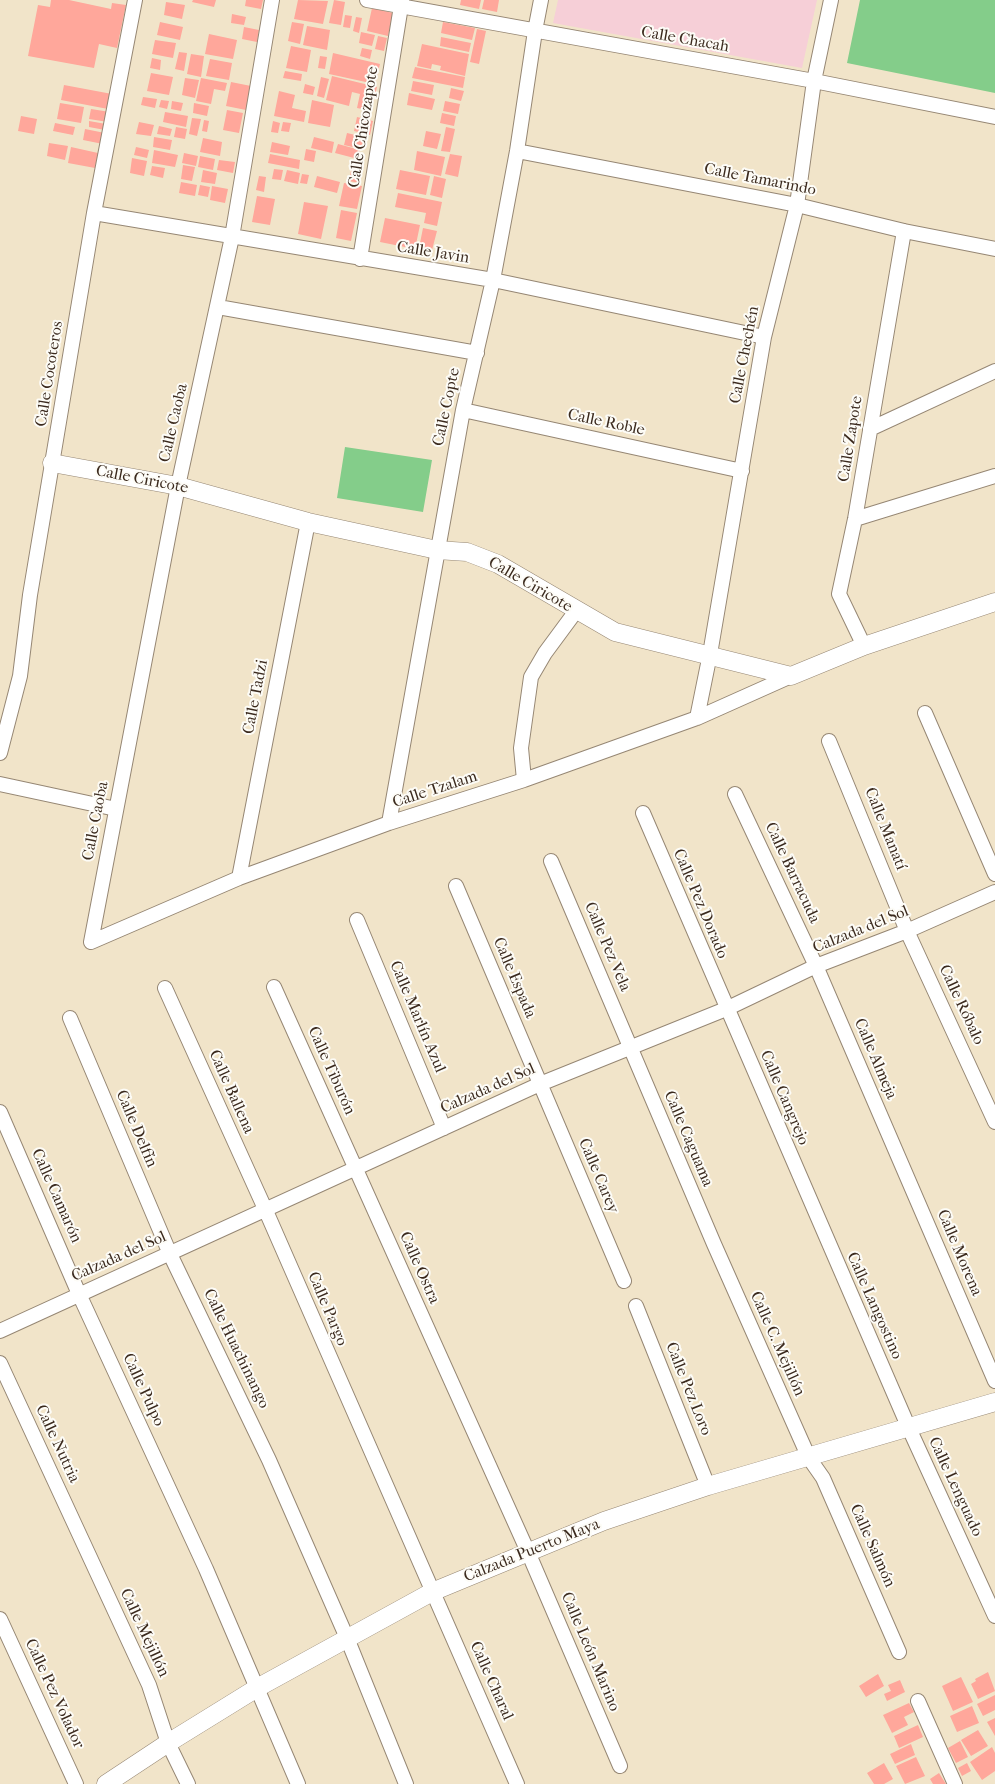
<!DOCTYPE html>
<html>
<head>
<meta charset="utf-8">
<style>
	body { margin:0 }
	canvas { display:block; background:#f1e4c9 }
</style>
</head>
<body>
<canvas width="995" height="1784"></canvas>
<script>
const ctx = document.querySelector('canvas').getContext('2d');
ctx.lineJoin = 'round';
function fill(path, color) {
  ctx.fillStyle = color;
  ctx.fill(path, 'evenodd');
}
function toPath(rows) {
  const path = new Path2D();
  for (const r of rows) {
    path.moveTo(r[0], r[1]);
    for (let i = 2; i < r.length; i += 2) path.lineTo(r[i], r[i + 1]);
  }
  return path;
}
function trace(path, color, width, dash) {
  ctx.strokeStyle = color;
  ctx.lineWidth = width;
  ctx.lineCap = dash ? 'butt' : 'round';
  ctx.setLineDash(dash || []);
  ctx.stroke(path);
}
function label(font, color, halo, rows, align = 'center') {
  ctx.font = font + ' "IM FELL French Canon",serif';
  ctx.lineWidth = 4;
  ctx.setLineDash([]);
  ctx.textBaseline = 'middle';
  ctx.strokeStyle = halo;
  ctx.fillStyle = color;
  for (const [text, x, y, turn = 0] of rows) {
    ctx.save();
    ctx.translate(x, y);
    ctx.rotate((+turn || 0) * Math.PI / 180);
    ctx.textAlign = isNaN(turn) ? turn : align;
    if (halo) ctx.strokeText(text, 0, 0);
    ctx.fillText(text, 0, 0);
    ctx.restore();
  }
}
const built = toPath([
	[558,0,817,0,802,68,553,23]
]);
const green = toPath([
	[860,0,995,0,995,93,847,63],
	[345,447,432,460,423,512,337,498]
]);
const building = toPath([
	[51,0,69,0,111,9,112,3,126,5,117,48,99,44,94,68,28,56,38,5,50,7],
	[193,0,216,0,214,7,192,2],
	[246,0,263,0,261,9,245,6],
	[298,0,328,1,323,24,294,19],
	[334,0,345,2,341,25,329,23],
	[461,0,481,0,479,9,460,5],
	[484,0,499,0,497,12,482,9],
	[166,2,185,5,182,19,164,15],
	[372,8,393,13,388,36,367,31],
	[232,14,246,17,244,25,231,23],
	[345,15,352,16,350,28,343,27],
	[356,17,362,18,359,33,353,31],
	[160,22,183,27,180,40,157,35],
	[292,22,304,24,300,44,288,41],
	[443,22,475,28,472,40,441,33],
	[307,26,330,30,327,50,303,45],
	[244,27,259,30,257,42,242,39],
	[477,29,486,31,479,64,470,62],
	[361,32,375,35,372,46,359,43],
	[209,34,237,40,233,59,205,54],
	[378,36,387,38,384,51,375,49],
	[441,37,471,43,469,52,440,46],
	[155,40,176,43,173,58,152,54],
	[422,44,469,54,465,76,440,70,441,66,432,64,431,69,417,66],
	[291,46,311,50,307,72,286,68],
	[362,48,372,50,370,59,360,56],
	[179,52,187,53,184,71,175,69],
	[333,53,380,64,375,84,329,74],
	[191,54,204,56,201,77,187,74],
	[320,56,327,57,325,69,318,68],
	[152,58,161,60,160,70,150,68],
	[210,59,232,63,229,80,206,76],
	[415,67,465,77,463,88,412,78],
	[285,71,302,74,301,81,283,78],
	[151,73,173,77,169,95,147,91],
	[332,76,377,87,371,111,357,108,360,94,352,92,349,106,326,100],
	[321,77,329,79,324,98,317,96],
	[185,78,199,80,195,98,182,95],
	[201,78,227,83,225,91,214,89,211,104,196,101],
	[413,81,434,85,432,95,411,91],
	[231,82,251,86,246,110,226,106],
	[305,84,315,87,313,95,303,93],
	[64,85,112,94,108,109,61,100],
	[451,88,464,91,461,101,449,98],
	[279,91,295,95,292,108,306,111,304,122,274,116],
	[409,93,435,99,432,110,407,105],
	[143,97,157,99,155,108,141,105],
	[161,100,169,101,167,109,159,107],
	[312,100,334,105,330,127,308,123],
	[172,101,183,103,181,111,171,109],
	[445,101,460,104,458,114,443,111],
	[60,103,84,107,81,123,57,119],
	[194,103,209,106,207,116,193,113],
	[91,109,110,112,108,122,89,119],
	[227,110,243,113,239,133,223,130],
	[165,112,188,116,186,127,163,122],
	[442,113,456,116,454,126,440,123],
	[21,116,37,119,34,134,18,131],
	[357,117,373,121,370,135,354,131],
	[192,118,201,119,197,136,189,134],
	[204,120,209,121,207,132,202,131],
	[89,121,106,124,105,130,89,127],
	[273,121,280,123,278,133,271,132],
	[139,122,154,125,151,136,136,134],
	[283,122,291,123,289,132,281,131],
	[55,123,75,127,73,135,53,131],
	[159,126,172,129,170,136,157,134],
	[176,127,187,129,185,139,174,137],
	[446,127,455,129,450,152,441,151],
	[85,129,105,133,103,144,83,140],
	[426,131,441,134,437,149,423,146],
	[347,133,364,137,361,149,344,145],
	[154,137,172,140,170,150,153,147],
	[314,137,334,142,332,153,311,148],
	[203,138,222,142,220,156,200,152],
	[272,142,290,146,288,155,270,152],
	[49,143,68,146,65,160,47,156],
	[338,144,360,150,358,159,335,153],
	[71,147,98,153,95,168,68,163],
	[136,147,149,150,147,158,134,155],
	[306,149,316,151,314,162,304,160],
	[154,150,178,155,175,167,152,163],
	[417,151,445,157,441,176,414,170],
	[184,153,198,156,196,166,182,163],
	[270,154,300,160,299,169,268,163],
	[450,154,462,156,458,177,445,174],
	[200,156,215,159,213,170,198,167],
	[132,158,147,161,144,176,130,173],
	[219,160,235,162,233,173,217,170],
	[353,161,364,163,360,183,349,181],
	[183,165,195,167,192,181,181,179],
	[152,166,165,168,163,178,150,175],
	[274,169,283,170,281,180,272,179],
	[203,170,217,173,215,184,201,182],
	[287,170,300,173,298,184,284,181],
	[400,170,430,176,426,195,396,189],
	[302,174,309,175,307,184,300,183],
	[259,176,266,177,264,192,256,190],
	[317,176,340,182,337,193,314,187],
	[434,176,446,179,442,198,430,195],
	[181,182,197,185,195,196,179,193],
	[344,183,362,186,357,209,339,206],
	[200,185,210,187,208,197,198,195],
	[212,186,228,189,225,203,210,200],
	[398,193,442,202,437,226,424,223,426,213,395,207],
	[257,196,275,199,270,225,252,222],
	[304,202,328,206,321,239,298,234],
	[341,210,357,213,351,241,336,238],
	[385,218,420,225,415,249,380,242],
	[423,228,437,231,432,250,419,248],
	[988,1672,995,1691,978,1699,971,1684,976,1681,975,1679],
	[878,1674,884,1686,866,1697,859,1686],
	[961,1677,973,1702,953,1711,942,1686],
	[900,1680,905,1692,887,1701,884,1694,891,1691,888,1685],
	[995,1695,995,1710,983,1716,977,1704],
	[909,1703,914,1712,904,1717,908,1725,892,1733,883,1715],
	[972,1706,979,1723,957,1732,950,1716],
	[995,1718,995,1736,987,1722],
	[918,1725,923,1737,899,1748,894,1736],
	[978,1730,988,1746,971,1756,961,1740],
	[960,1741,968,1757,956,1763,948,1748],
	[911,1744,915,1755,895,1764,890,1754],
	[992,1747,995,1753,995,1771,982,1780,970,1762],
	[916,1757,925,1776,905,1784,896,1766],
	[884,1763,893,1779,884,1784,874,1784,867,1773],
	[967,1763,971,1771,962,1776,958,1768],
	[939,1773,946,1784,933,1784,930,1779]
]);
const minor = toPath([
	[367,0,814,81,995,117],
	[517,151,797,205,904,231,995,249],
	[94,213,493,280,764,337],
	[360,259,402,0],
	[218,307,477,353],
	[463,410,742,471],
	[870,429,995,371],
	[855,519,995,476],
	[864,646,839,594,855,519,904,231],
	[925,713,995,874],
	[697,718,710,654,764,337,797,205,814,81,831,0],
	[829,741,907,931,995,1122],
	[0,753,20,676,30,595,94,213,135,0],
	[524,780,521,748,531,677,545,653,576,611],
	[0,784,116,809],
	[735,794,816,966,995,1381],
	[643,813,908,1426,995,1616],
	[389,823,463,410,493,280,517,151,535,31,541,0],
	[551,861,714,1244,809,1458,823,1478,899,1652],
	[239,878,308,522],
	[456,886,624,1281],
	[357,920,444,1128],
	[91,942,178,486,232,237,272,0],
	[91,942,239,878,389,823,524,780,697,718,791,676],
	[274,987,528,1552,620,1766],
	[165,988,266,1211,517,1784],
	[70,1018,170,1254,269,1460,347,1638,406,1784],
	[0,1112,79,1294,206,1569,298,1784],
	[636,1306,708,1486],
	[0,1331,540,1084,726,1009,816,966,907,931,995,892],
	[0,1363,149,1685,168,1743,188,1784],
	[0,1619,76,1784],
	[918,1701,955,1784]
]);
const tertiary = toPath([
	[52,463,178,486,308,522,437,550,467,552,498,564,615,632,791,676,864,646,995,602],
	[106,1784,168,1743,257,1688,432,1592,604,1521,708,1486,995,1402]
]);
const streetNames = [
	["Calle Chacah",685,40,10],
	["Calle Chicozapote",364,127,-81],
	["Calle Tamarindo",760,180,11],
	["Calle Javin",433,253,9],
	["Calle Chechén",745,355,-79],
	["Calle Cocoteros",50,374,-81],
	["Calle Copte",447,407,-78],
	["Calle Caoba",174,423,-77],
	["Calle Roble",606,423,12],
	["Calle Zapote",851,439,-81],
	["Calle Ciricote",142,480,11],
	["Calle Ciricote",530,585,30],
	["Calle Tadzi",256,697,-79],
	["Calle Tzalam",435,790,-18],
	["Calle Caoba",96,821,-79],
	["Calle Manatí",885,829,68],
	["Calle Barracuda",792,873,65],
	["Calle Pez Dorado",700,904,67],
	["Calzada del Sol",861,930,-22],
	["Calle Pez Vela",607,947,67],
	["Calle Espada",514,978,67],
	["Calle Róbalo",961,1005,65],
	["Calle Marlín Azul",417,1017,67],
	["Calle Almeja",875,1059,67],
	["Calle Tiburón",331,1071,66],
	["Calzada del Sol",488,1089,-24],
	["Calle Ballena",231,1092,66],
	["Calle Cangrejo",784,1098,67],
	["Calle Delfín",136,1129,67],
	["Calle Caguama",688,1139,67],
	["Calle Carey",598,1176,67],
	["Calle Camarón",56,1196,66],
	["Calle Morena",959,1253,67],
	["Calzada del Sol",119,1257,-24],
	["Calle Ostra",419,1268,66],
	["Calle Langostino",874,1306,66],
	["Calle Pargo",327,1309,67],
	["Calle C. Mejillón",777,1344,66],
	["Calle Huachinango",236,1349,64],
	["Calle Pez Loro",688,1389,68],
	["Calle Pulpo",143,1390,65],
	["Calle Nutria",57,1444,65],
	["Calle Lenguado",955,1487,65],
	["Calle Salmón",872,1546,66],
	["Calzada Puerto Maya",532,1551,-22],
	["Calle Mejillón",144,1633,65],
	["Calle León Marino",590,1652,67],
	["Calle Charal",491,1681,66],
	["Calle Pez Volador",54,1694,65]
];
fill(built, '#f6cfd7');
fill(green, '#84cd8a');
fill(building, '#ffa79b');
trace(minor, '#968774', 16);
trace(tertiary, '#968774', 19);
trace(minor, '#fff', 14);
trace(tertiary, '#fff', 18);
label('16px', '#3b2a1e', '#fdfcf7', streetNames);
</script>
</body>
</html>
